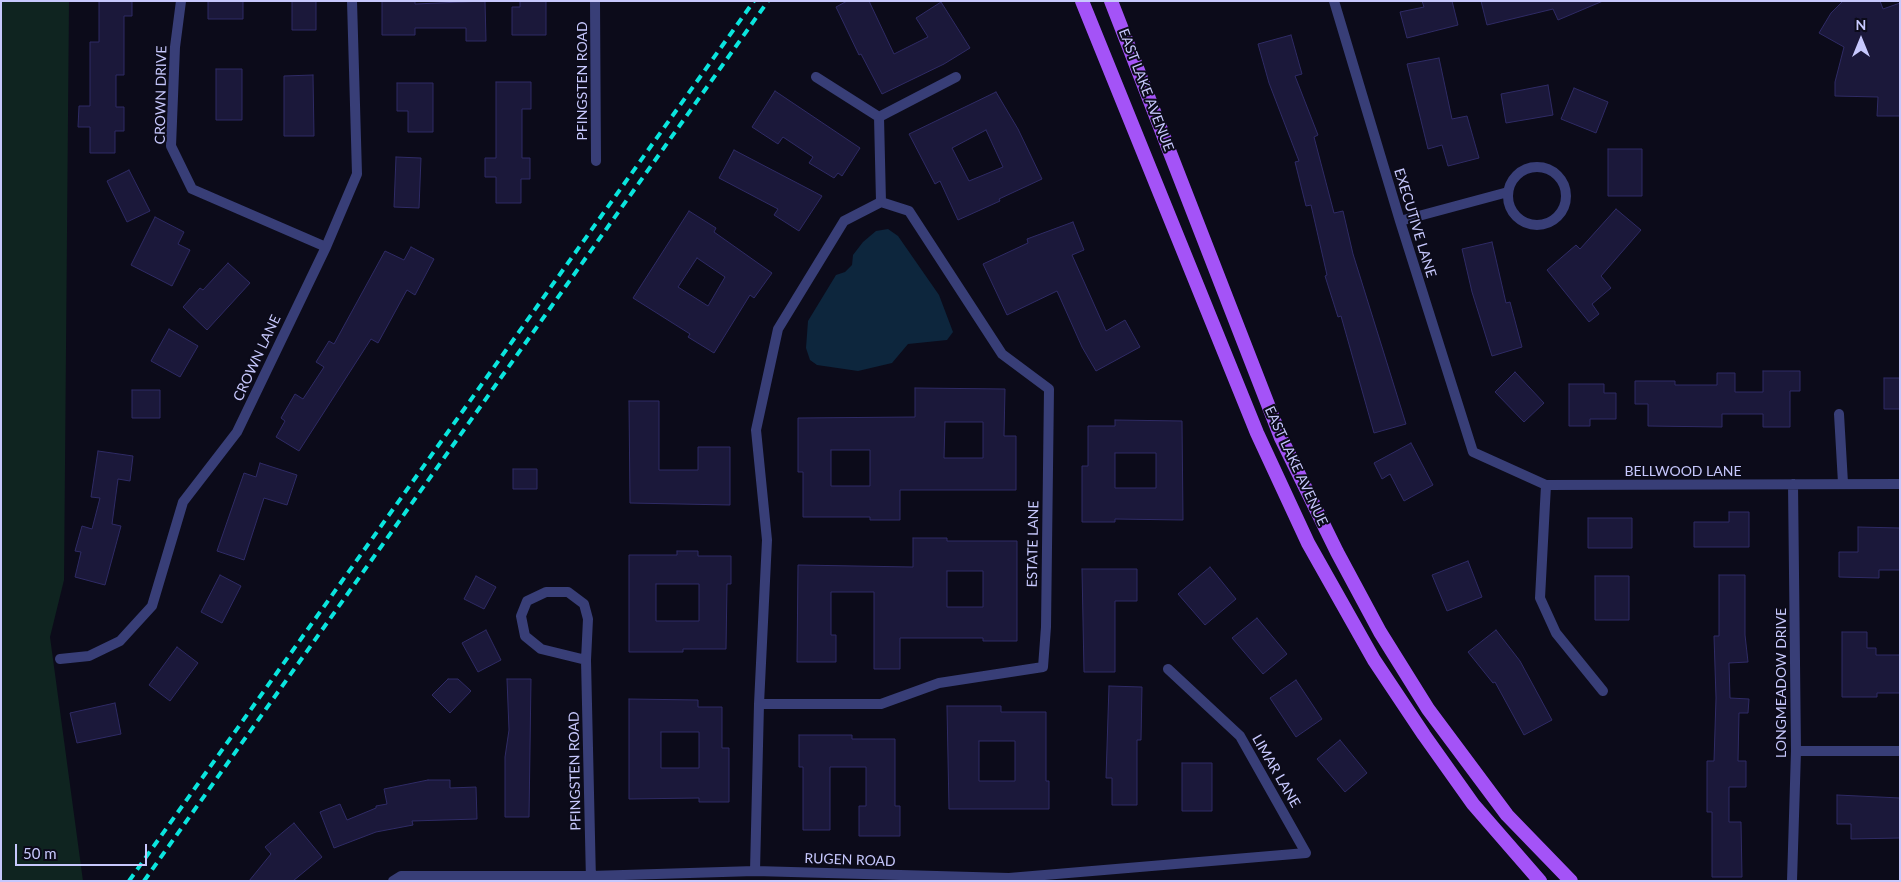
<!DOCTYPE html>
<html>
<head>
<meta charset="utf-8">
<style>
	body { margin:0 }
	#map { position:relative; width:1901px; height:882px; overflow:hidden; background:#0c0b1a; font-family:Lato,sans-serif }
	canvas { display:block }
	.frame { position:absolute; inset:0; border:2px solid #c7c8fd; pointer-events:none }
	.north { position:absolute; left:1836px; top:15px; width:50px; height:50px; -webkit-text-stroke:4px #0c0b1a; paint-order:stroke; rotate:0deg; font-size:14px; font-weight:700; line-height:20px; text-align:center; color:#c7c8fd }
	.north::after { content:''; display:block; margin:auto; width:18px; height:22px; background:#c7c8fd; clip-path:polygon(50% 0,100% 100%,50% 72%,0 100%) }
	.scale { position:absolute; left:15px; top:844px; width:132px; height:22px; box-sizing:border-box; border:2px solid #c7c8fd; border-top:0; padding-left:6px; font-size:15px; line-height:18px; white-space:nowrap; color:#c7c8fd; -webkit-text-stroke:4px #0c0b1a; paint-order:stroke }
</style>
</head>
<body>
<div id="map">
<canvas width="1901" height="882"></canvas>
<div class="frame"></div>
<div class="north">N</div>
<div class="scale">50 m</div>
</div>
<script>
const ctx = document.querySelector('canvas').getContext('2d');
ctx.lineJoin = 'round';
function fill(path, color) {
  ctx.fillStyle = color;
  ctx.fill(path, 'evenodd');
}
function toPath(rows) {
  const path = new Path2D();
  for (const r of rows) {
    if (r.length === 3) {
      path.moveTo(r[0] + r[2], r[1]);
      path.arc(r[0], r[1], r[2], 0, 2 * Math.PI);
      continue;
    }
    path.moveTo(r[0], r[1]);
    for (let i = 2; i < r.length; i += 2) path.lineTo(r[i], r[i + 1]);
  }
  return path;
}
function trace(path, color, width, dash) {
  ctx.strokeStyle = color;
  ctx.lineWidth = width;
  ctx.lineCap = dash ? 'butt' : 'round';
  ctx.setLineDash(dash || []);
  ctx.stroke(path);
}
function label(font, color, halo, rows, align = 'center') {
  ctx.font = font + ' Lato,sans-serif';
  ctx.lineWidth = 4;
  ctx.setLineDash([]);
  ctx.textBaseline = 'middle';
  ctx.strokeStyle = halo;
  ctx.fillStyle = color;
  for (const [text, x, y, turn = 0] of rows) {
    ctx.save();
    ctx.translate(x, y);
    ctx.rotate((+turn || 0) * Math.PI / 180);
    ctx.textAlign = isNaN(turn) ? turn : align;
    if (halo) ctx.strokeText(text, 0, 0);
    ctx.fillText(text, 0, 0);
    ctx.restore();
  }
}
const green = toPath([
	[1,1,69,1,64,580,50,637,83,881,1,881]
]);
const water = toPath([
	[888,229,898,236,939,295,953,332,947,340,908,344,892,363,858,371,817,365,810,360,806,348,808,321,836,275,845,272,852,265,853,255,863,242,876,231]
]);
const building = toPath([
	[99,1,132,1,132,16,124,16,124,75,116,75,116,107,124,107,124,131,115,131,115,153,90,153,90,127,78,127,79,106,90,106,90,42,99,42,99,1],
	[208,1,243,1,243,19,208,19,208,1],
	[292,1,316,1,316,30,292,30,292,1],
	[382,1,415,1,415,4,485,1,486,41,466,41,466,28,415,28,415,35,382,35,382,1],
	[520,1,546,1,546,35,512,35,512,7,520,7,520,1],
	[847,1,869,1,894,54,928,37,916,18,941,2,970,48,944,64,882,94,861,54,859,55,836,7,847,1],
	[1422,1,1452,1,1458,25,1407,38,1400,12,1424,7,1422,1],
	[1481,1,1603,1,1558,20,1553,9,1487,25,1481,1],
	[1843,1,1880,1,1883,9,1900,3,1900,116,1877,116,1878,97,1835,96,1835,82,1844,47,1819,33,1831,13,1843,1],
	[1291,35,1302,74,1295,76,1318,135,1314,137,1334,213,1343,211,1353,254,1406,424,1374,433,1341,316,1338,317,1325,276,1327,275,1311,205,1306,206,1295,162,1299,161,1269,83,1258,44,1291,35],
	[1439,58,1452,119,1467,116,1479,158,1448,166,1442,145,1428,149,1407,64,1439,58],
	[216,69,242,69,242,120,216,120,216,69],
	[313,75,314,136,284,136,284,76,313,75],
	[496,82,531,82,531,109,522,109,522,158,530,158,530,179,521,179,521,203,496,203,496,177,485,177,485,158,496,158,496,82],
	[397,83,433,83,433,132,408,132,408,111,397,111,397,83],
	[1548,85,1553,115,1506,123,1501,94,1548,85],
	[1574,88,1608,102,1596,133,1561,119,1574,88],
	[775,91,860,148,842,176,838,173,834,178,809,163,813,157,783,137,778,144,752,127,775,91],
	[996,92,1018,129,1042,179,999,199,1000,201,958,220,940,181,935,184,909,134,996,92],
	[986,130,1003,167,969,181,952,148,986,130],
	[1608,149,1642,149,1642,196,1608,196,1608,149],
	[734,150,822,196,799,231,774,215,778,209,719,178,734,150],
	[396,157,421,158,419,208,394,207,396,157],
	[129,170,150,211,127,222,107,181,129,170],
	[1616,209,1641,230,1601,276,1611,288,1592,304,1599,314,1589,322,1547,270,1576,245,1580,249,1616,209],
	[689,211,716,228,714,232,772,273,754,298,750,295,714,353,688,337,690,334,633,298,689,211],
	[697,258,725,277,708,306,678,287,697,258],
	[155,217,184,232,178,244,190,250,172,286,131,265,155,217],
	[1073,222,1084,250,1072,255,1106,331,1125,320,1140,347,1096,371,1082,347,1057,291,1007,315,983,264,1028,243,1027,239,1073,222],
	[1492,242,1506,303,1510,302,1522,347,1492,356,1472,292,1462,249,1492,242],
	[411,247,434,259,415,295,407,290,378,343,371,339,299,451,276,437,285,421,281,418,295,394,303,399,324,367,316,362,329,341,334,344,385,251,404,260,411,247],
	[228,263,250,283,207,330,183,307,200,288,203,290,228,263],
	[169,329,198,346,180,377,151,361,169,329],
	[1763,371,1800,371,1800,391,1790,391,1790,427,1763,427,1763,414,1722,414,1722,427,1648,426,1648,404,1635,404,1635,381,1675,381,1675,385,1717,385,1717,373,1735,373,1735,392,1763,392,1763,371],
	[1515,372,1544,403,1524,422,1495,392,1515,372],
	[1884,378,1900,378,1900,409,1884,409,1884,378],
	[1569,384,1604,384,1604,393,1616,393,1616,419,1590,419,1590,426,1569,426,1569,384],
	[915,388,1005,389,1004,436,1016,436,1016,490,900,490,900,520,870,520,870,517,803,517,803,472,798,472,798,418,915,417,915,388],
	[945,422,983,422,983,458,944,458,945,422],
	[831,450,870,450,870,486,831,486,831,450],
	[132,390,160,390,160,418,132,418,132,390],
	[629,401,659,401,659,470,698,470,698,447,730,447,730,505,630,503,629,401],
	[1115,420,1182,421,1183,520,1115,519,1115,522,1082,522,1082,466,1088,466,1088,426,1115,426,1115,420],
	[1115,453,1156,453,1156,488,1115,488,1115,453],
	[1411,443,1433,485,1404,501,1390,474,1382,479,1374,463,1411,443],
	[98,451,133,456,130,481,118,479,112,524,121,526,105,585,75,577,81,552,75,551,82,526,92,529,100,498,91,497,98,451],
	[260,463,297,475,287,505,264,498,244,560,217,551,244,473,256,477,260,463],
	[513,469,537,469,537,489,513,489,513,469],
	[1729,512,1749,512,1749,547,1694,547,1694,522,1729,522,1729,512],
	[1588,518,1632,518,1632,548,1588,548,1588,518],
	[1858,527,1900,528,1900,570,1879,570,1879,578,1839,577,1839,552,1858,552,1858,527],
	[913,538,947,538,947,541,1017,541,1017,641,983,641,983,638,900,638,900,669,874,669,874,592,831,592,831,635,836,635,836,662,797,662,798,565,913,567,913,538],
	[947,571,983,571,983,607,947,607,947,571],
	[677,551,698,551,698,556,731,556,731,584,727,584,726,649,683,649,683,652,629,652,629,555,677,555,677,551],
	[656,584,699,584,699,621,656,621,656,584],
	[1468,561,1482,597,1447,611,1432,575,1468,561],
	[1210,567,1236,599,1205,625,1178,594,1210,567],
	[1082,569,1137,569,1137,601,1115,601,1115,672,1084,672,1082,569],
	[220,575,241,586,222,623,201,612,220,575],
	[1719,575,1745,575,1745,635,1748,662,1729,663,1730,698,1749,699,1748,713,1739,713,1738,761,1746,761,1746,787,1729,787,1729,822,1741,822,1742,877,1712,877,1712,812,1707,812,1707,761,1714,761,1716,698,1714,636,1719,636,1719,575],
	[476,576,496,587,484,609,464,599,476,576],
	[1595,576,1629,576,1629,620,1595,620,1595,576],
	[1257,618,1287,654,1263,674,1232,638,1257,618],
	[486,630,501,660,478,672,462,643,486,630],
	[1496,630,1520,661,1552,720,1524,735,1495,682,1493,683,1468,652,1496,630],
	[1842,632,1867,632,1867,648,1876,648,1876,655,1900,655,1900,693,1877,693,1877,697,1842,697,1842,632],
	[177,647,198,663,170,701,149,685,177,647],
	[448,679,458,679,471,691,450,713,432,695,448,679],
	[507,679,531,679,529,817,505,817,505,757,509,730,507,679],
	[1296,680,1322,719,1296,737,1270,698,1296,680],
	[1109,686,1142,687,1141,740,1137,740,1137,805,1112,805,1112,778,1106,778,1109,686],
	[629,699,698,700,698,707,722,707,722,748,729,748,729,802,699,802,699,798,629,799,629,699],
	[661,732,699,732,699,768,661,768,661,732],
	[115,703,121,734,77,743,70,713,115,703],
	[947,706,1001,706,1001,712,1046,712,1046,781,1049,781,1049,809,949,809,947,706],
	[979,741,1015,741,1015,781,979,781,979,741],
	[799,735,852,735,852,739,895,739,895,806,900,806,900,836,859,836,859,806,866,806,866,767,830,767,830,830,803,830,803,767,799,767,799,735],
	[1340,740,1367,773,1345,792,1317,759,1340,740],
	[1182,763,1212,763,1212,811,1182,811,1182,763],
	[428,780,450,780,450,788,476,787,477,819,412,821,413,825,376,832,334,848,320,812,340,804,347,820,376,808,376,806,387,804,384,789,428,780],
	[1837,795,1900,798,1900,838,1851,839,1851,824,1837,824,1837,795],
	[294,823,322,857,293,881,249,881,271,854,265,847,294,823]
]);
const minor = toPath([
	[181,1,175,47,171,146,192,189,326,247],
	[595,1,596,161],
	[1334,1,1400,221,1473,452,1546,485,1900,484],
	[816,77,879,117,881,202],
	[879,117,956,77],
	[1537,196,29],
	[881,202,909,211,1002,354,1049,389,1046,627,1043,667,939,683,881,704,759,704,767,540,756,430,778,329,844,221,881,202],
	[1400,221,1508,192],
	[1839,414,1843,483],
	[1546,485,1540,598,1556,633,1603,691],
	[60,659,89,656,120,641,152,606,183,502,237,432,326,247,357,174,352,1],
	[586,660,541,649,525,636,521,616,527,601,546,592,568,592,584,604,588,619,586,660,591,881],
	[1796,751,1900,751],
	[755,871,759,704],
	[393,881,401,876,591,876,755,871,1009,878,1306,853,1240,736,1168,669],
	[1792,881,1796,751,1793,484]
]);
const primary = toPath([
	[1082,1,1257,433,1308,543,1374,660,1424,735,1473,804,1540,881],
	[1111,1,1281,438,1337,552,1380,632,1428,709,1507,815,1571,881]
]);
const rail = toPath([
	[129,881,754,1],
	[144,881,768,1]
]);
const streetNames = [
	["PFINGSTEN ROAD",582,81,-90],
	["EAST LAKE AVENUE",1146,90,69],
	["CROWN DRIVE",161,95,-89],
	["EXECUTIVE LANE",1415,223,73],
	["CROWN LANE",257,358,-65],
	["EAST LAKE AVENUE",1296,466,65],
	["BELLWOOD LANE",1683,471],
	["ESTATE LANE",1033,544,-89],
	["LONGMEADOW DRIVE",1781,683,-90],
	["PFINGSTEN ROAD",575,771,-91],
	["LIMAR LANE",1276,771,60],
	["RUGEN ROAD",850,860,2]
];
fill(green, '#0f2420');
fill(water, '#0d263d');
fill(building, '#1b183a');
trace(building, '#2f2b65', 1);
trace(minor, '#383e77', 10);
trace(primary, '#a453f7', 14);
trace(rail, '#0ae5de', 4, [8, 6]);
label('14px', '#c7c8fd', '#0c0b1a', streetNames);
</script>
</body>
</html>
